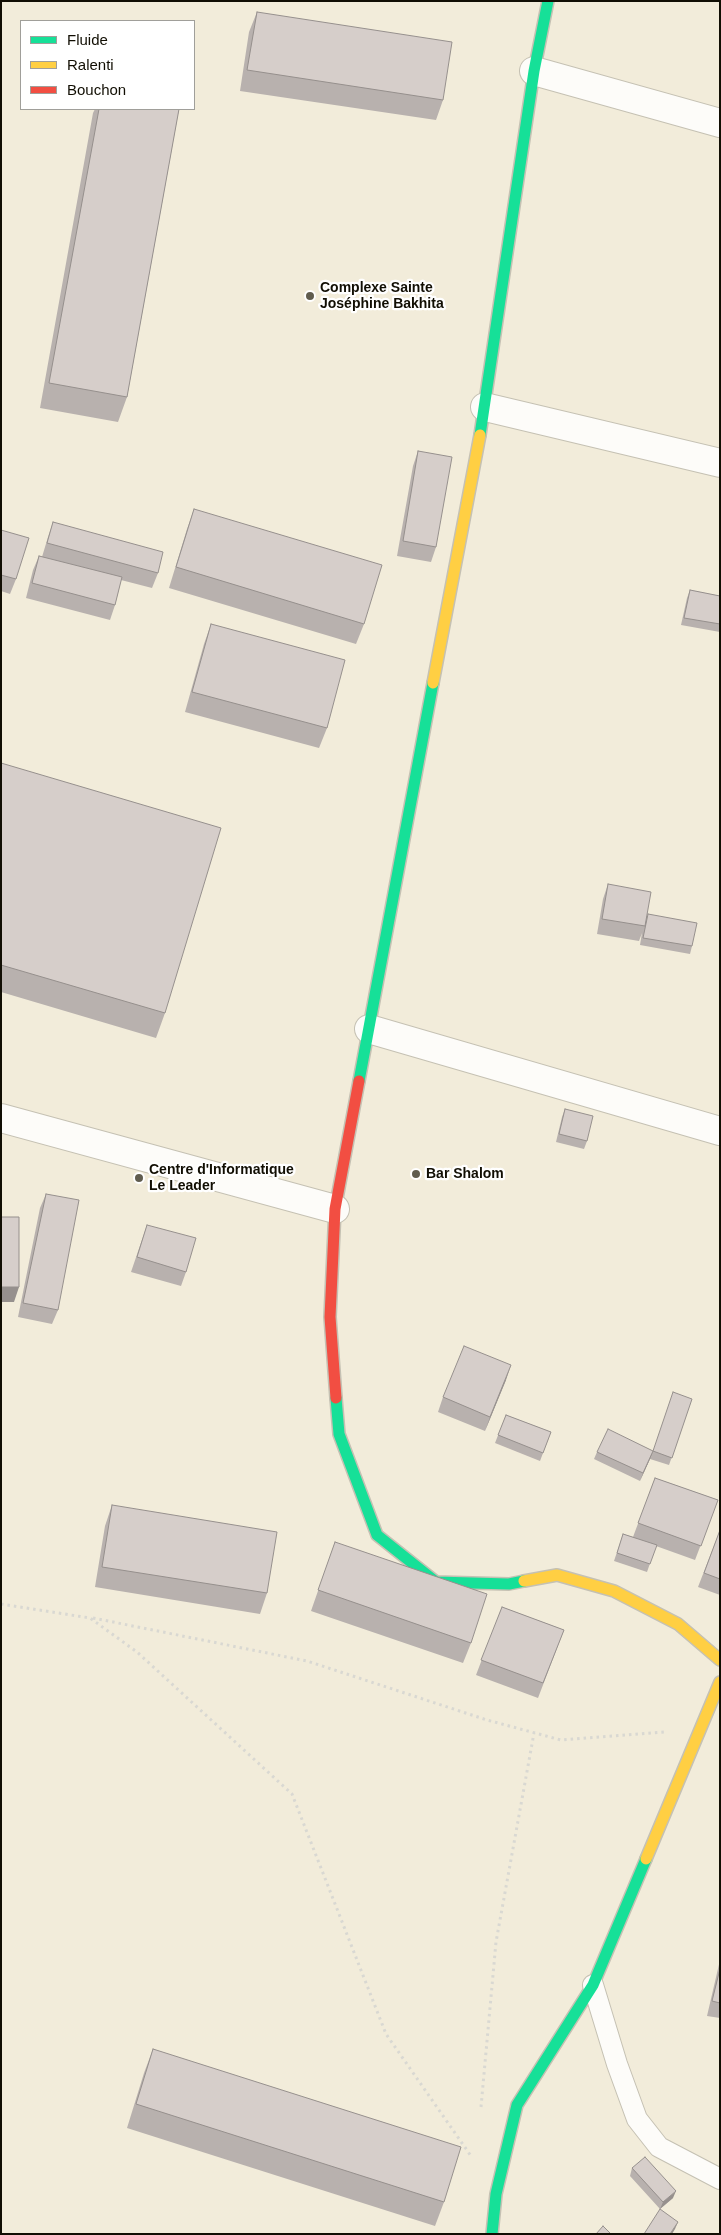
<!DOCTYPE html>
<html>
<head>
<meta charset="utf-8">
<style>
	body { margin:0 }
	#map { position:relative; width:721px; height:2235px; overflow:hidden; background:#f2ecda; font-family:Arial,sans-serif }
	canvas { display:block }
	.frame { position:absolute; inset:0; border:2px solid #110e03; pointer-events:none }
	.legend { position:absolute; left:20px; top:20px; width:175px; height:90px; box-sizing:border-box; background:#fff; border:1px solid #a09f9a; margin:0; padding:6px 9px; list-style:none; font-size:15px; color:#110e03 }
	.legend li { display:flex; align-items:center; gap:10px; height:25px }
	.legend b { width:25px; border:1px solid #a09f9a }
</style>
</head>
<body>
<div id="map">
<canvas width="721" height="2235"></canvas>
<div class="frame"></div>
<ul class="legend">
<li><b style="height:6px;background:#16e098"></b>Fluide</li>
<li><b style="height:6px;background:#ffcf43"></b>Ralenti</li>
<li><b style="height:6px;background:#f24e42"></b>Bouchon</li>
</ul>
</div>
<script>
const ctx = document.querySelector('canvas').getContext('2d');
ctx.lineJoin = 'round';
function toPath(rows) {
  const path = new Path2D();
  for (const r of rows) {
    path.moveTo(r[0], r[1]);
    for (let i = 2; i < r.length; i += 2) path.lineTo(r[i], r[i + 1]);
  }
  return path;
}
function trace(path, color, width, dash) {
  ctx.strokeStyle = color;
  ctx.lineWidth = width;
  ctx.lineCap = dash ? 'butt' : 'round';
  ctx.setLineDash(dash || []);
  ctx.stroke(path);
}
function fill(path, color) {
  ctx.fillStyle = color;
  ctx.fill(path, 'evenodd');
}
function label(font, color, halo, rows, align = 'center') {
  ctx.font = font + ' Arial,sans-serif';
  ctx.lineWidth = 4.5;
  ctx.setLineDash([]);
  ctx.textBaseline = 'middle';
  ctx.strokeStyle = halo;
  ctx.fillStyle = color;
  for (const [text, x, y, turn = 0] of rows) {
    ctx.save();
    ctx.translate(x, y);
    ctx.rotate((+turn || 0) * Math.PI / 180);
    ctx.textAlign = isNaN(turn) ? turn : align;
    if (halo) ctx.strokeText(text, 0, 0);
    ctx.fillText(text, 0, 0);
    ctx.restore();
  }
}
const path = toPath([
	[1,1604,90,1618,137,1652,292,1794,386,2034,471,2156],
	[93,1618,307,1661,487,1720,561,1740,665,1732],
	[481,2107,496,1942,534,1733]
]);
const lane = toPath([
	[593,1985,617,2064,637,2119,659,2147,720,2179]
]);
const street = toPath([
	[534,71,720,123],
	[485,407,720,463],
	[369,1029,720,1131],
	[1,1118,335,1209]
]);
const fast = toPath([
	[480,435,534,71,548,1],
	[359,1081,433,683],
	[336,1398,339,1434,377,1535,436,1582,509,1584,524,1581],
	[492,2234,496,2194,517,2105,593,1985,646,1859]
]);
const slow = toPath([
	[433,683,480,435],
	[524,1581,557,1575,614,1591,678,1624,720,1660],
	[646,1859,720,1682]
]);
const jam = toPath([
	[336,1398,330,1317,335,1209,359,1081]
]);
const wall = toPath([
	[257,12,443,100,436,120,240,91,249,32],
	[95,109,179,109,127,397,118,422,40,408,93,113],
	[418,451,436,547,431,562,397,556,413,466],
	[194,509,364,624,356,644,169,588,187,529],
	[53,522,158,573,152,588,121,580,115,605,110,620,26,598,33,570,39,556,42,557,48,537],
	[1,530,16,579,10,594,1,591],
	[690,590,720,596,720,632,681,625,687,598],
	[211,624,327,728,319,748,185,712,204,644],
	[1,763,165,1013,156,1038,1,992],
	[608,884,647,916,692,946,690,954,640,945,642,933,639,941,597,934,603,899],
	[565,1109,587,1141,584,1149,556,1142,562,1117],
	[46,1194,58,1310,52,1324,18,1317,40,1208],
	[147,1225,186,1272,181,1286,131,1272],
	[506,1380,485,1431,438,1412,443,1397],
	[692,1399,669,1465,650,1459,640,1481,594,1459,597,1452,653,1451],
	[506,1415,551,1432,540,1461,495,1443],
	[655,1478,718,1500,695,1560,656,1546,647,1572,614,1561,623,1534,633,1537],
	[112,1505,267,1593,260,1614,95,1587,105,1526],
	[720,1530,720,1595,698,1587],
	[335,1542,471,1643,463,1663,311,1611],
	[502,1607,564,1630,538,1698,476,1675],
	[720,1960,720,2018,707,2016],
	[153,2049,444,2202,435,2226,127,2128,144,2073],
	[632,2168,673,2198,660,2209,630,2176]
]);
const shadedWall = toPath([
	[1,1287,19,1287,14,1302,1,1302],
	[511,1365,506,1380,485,1431,490,1417],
	[653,1451,650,1459,640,1481,643,1473],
	[676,2191,673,2198,660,2209,663,2202],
	[678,2222,675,2229,672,2234,670,2234]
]);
const building = toPath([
	[257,12,452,42,443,100,247,70,257,12],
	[99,109,179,109,127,397,49,383,99,109],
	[418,451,452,457,436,547,403,541,418,451],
	[194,509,382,565,364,624,176,567,194,509],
	[53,522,163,552,158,573,47,543,53,522],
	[1,530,29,538,16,579,1,575,1,530],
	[39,556,122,577,115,605,32,583,39,556],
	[690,590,720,596,720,624,684,618,690,590],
	[211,624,345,660,327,728,192,692,211,624],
	[1,763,221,828,165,1013,1,965,1,763],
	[608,884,651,892,645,926,602,919,608,884],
	[648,914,697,923,692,946,643,938,648,914],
	[565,1109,593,1116,587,1141,559,1134,565,1109],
	[46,1194,79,1200,58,1310,23,1303,46,1194],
	[1,1217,19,1217,19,1287,1,1287,1,1217],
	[147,1225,196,1238,186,1272,137,1257,147,1225],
	[464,1346,511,1365,490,1417,443,1397,464,1346],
	[673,1392,692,1399,672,1458,653,1451,673,1392],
	[506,1415,551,1432,543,1453,498,1435,506,1415],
	[608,1429,653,1451,643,1473,597,1452,608,1429],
	[655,1478,718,1500,701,1546,638,1523,655,1478],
	[112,1505,277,1532,267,1593,102,1567,112,1505],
	[720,1530,720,1579,704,1573,720,1530],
	[623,1534,657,1545,650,1564,617,1553,623,1534],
	[335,1542,487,1594,471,1643,318,1590,335,1542],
	[502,1607,564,1630,543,1683,481,1660,502,1607],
	[720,1969,720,2003,712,2001,720,1969],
	[153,2049,461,2147,444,2202,136,2104,153,2049],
	[645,2157,676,2191,663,2202,632,2168,645,2157],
	[660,2209,678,2222,670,2234,644,2234,660,2209],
	[603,2226,611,2234,596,2234,603,2226]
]);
const markers = [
	[310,296,5,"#605c4e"],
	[416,1174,5,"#605c4e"],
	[139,1178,5,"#605c4e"]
];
const poiNames = [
	["Complexe Sainte",320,288],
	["Joséphine Bakhita",320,304],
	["Centre d'Informatique",149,1170],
	["Le Leader",149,1186],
	["Bar Shalom",426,1174]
];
trace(lane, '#c5c1b3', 22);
trace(street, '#c5c1b3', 30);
trace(fast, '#c5c1b3', 14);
trace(slow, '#c5c1b3', 14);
trace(jam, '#c5c1b3', 14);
trace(path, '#d9d8d2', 3, [2.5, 4]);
trace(lane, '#fdfcf9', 20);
trace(street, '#fdfcf9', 28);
trace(fast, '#16e098', 11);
trace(slow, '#ffcf43', 11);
trace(jam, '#f24e42', 11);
fill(wall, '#b8b1ae');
fill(shadedWall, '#96908d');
fill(building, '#d6ceca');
trace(building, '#96908d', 1);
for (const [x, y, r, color] of markers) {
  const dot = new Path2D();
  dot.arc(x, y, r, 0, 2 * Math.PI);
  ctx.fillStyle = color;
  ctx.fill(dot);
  trace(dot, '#fff', 2);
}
label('bold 14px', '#110e03', '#fff', poiNames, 'left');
</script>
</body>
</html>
